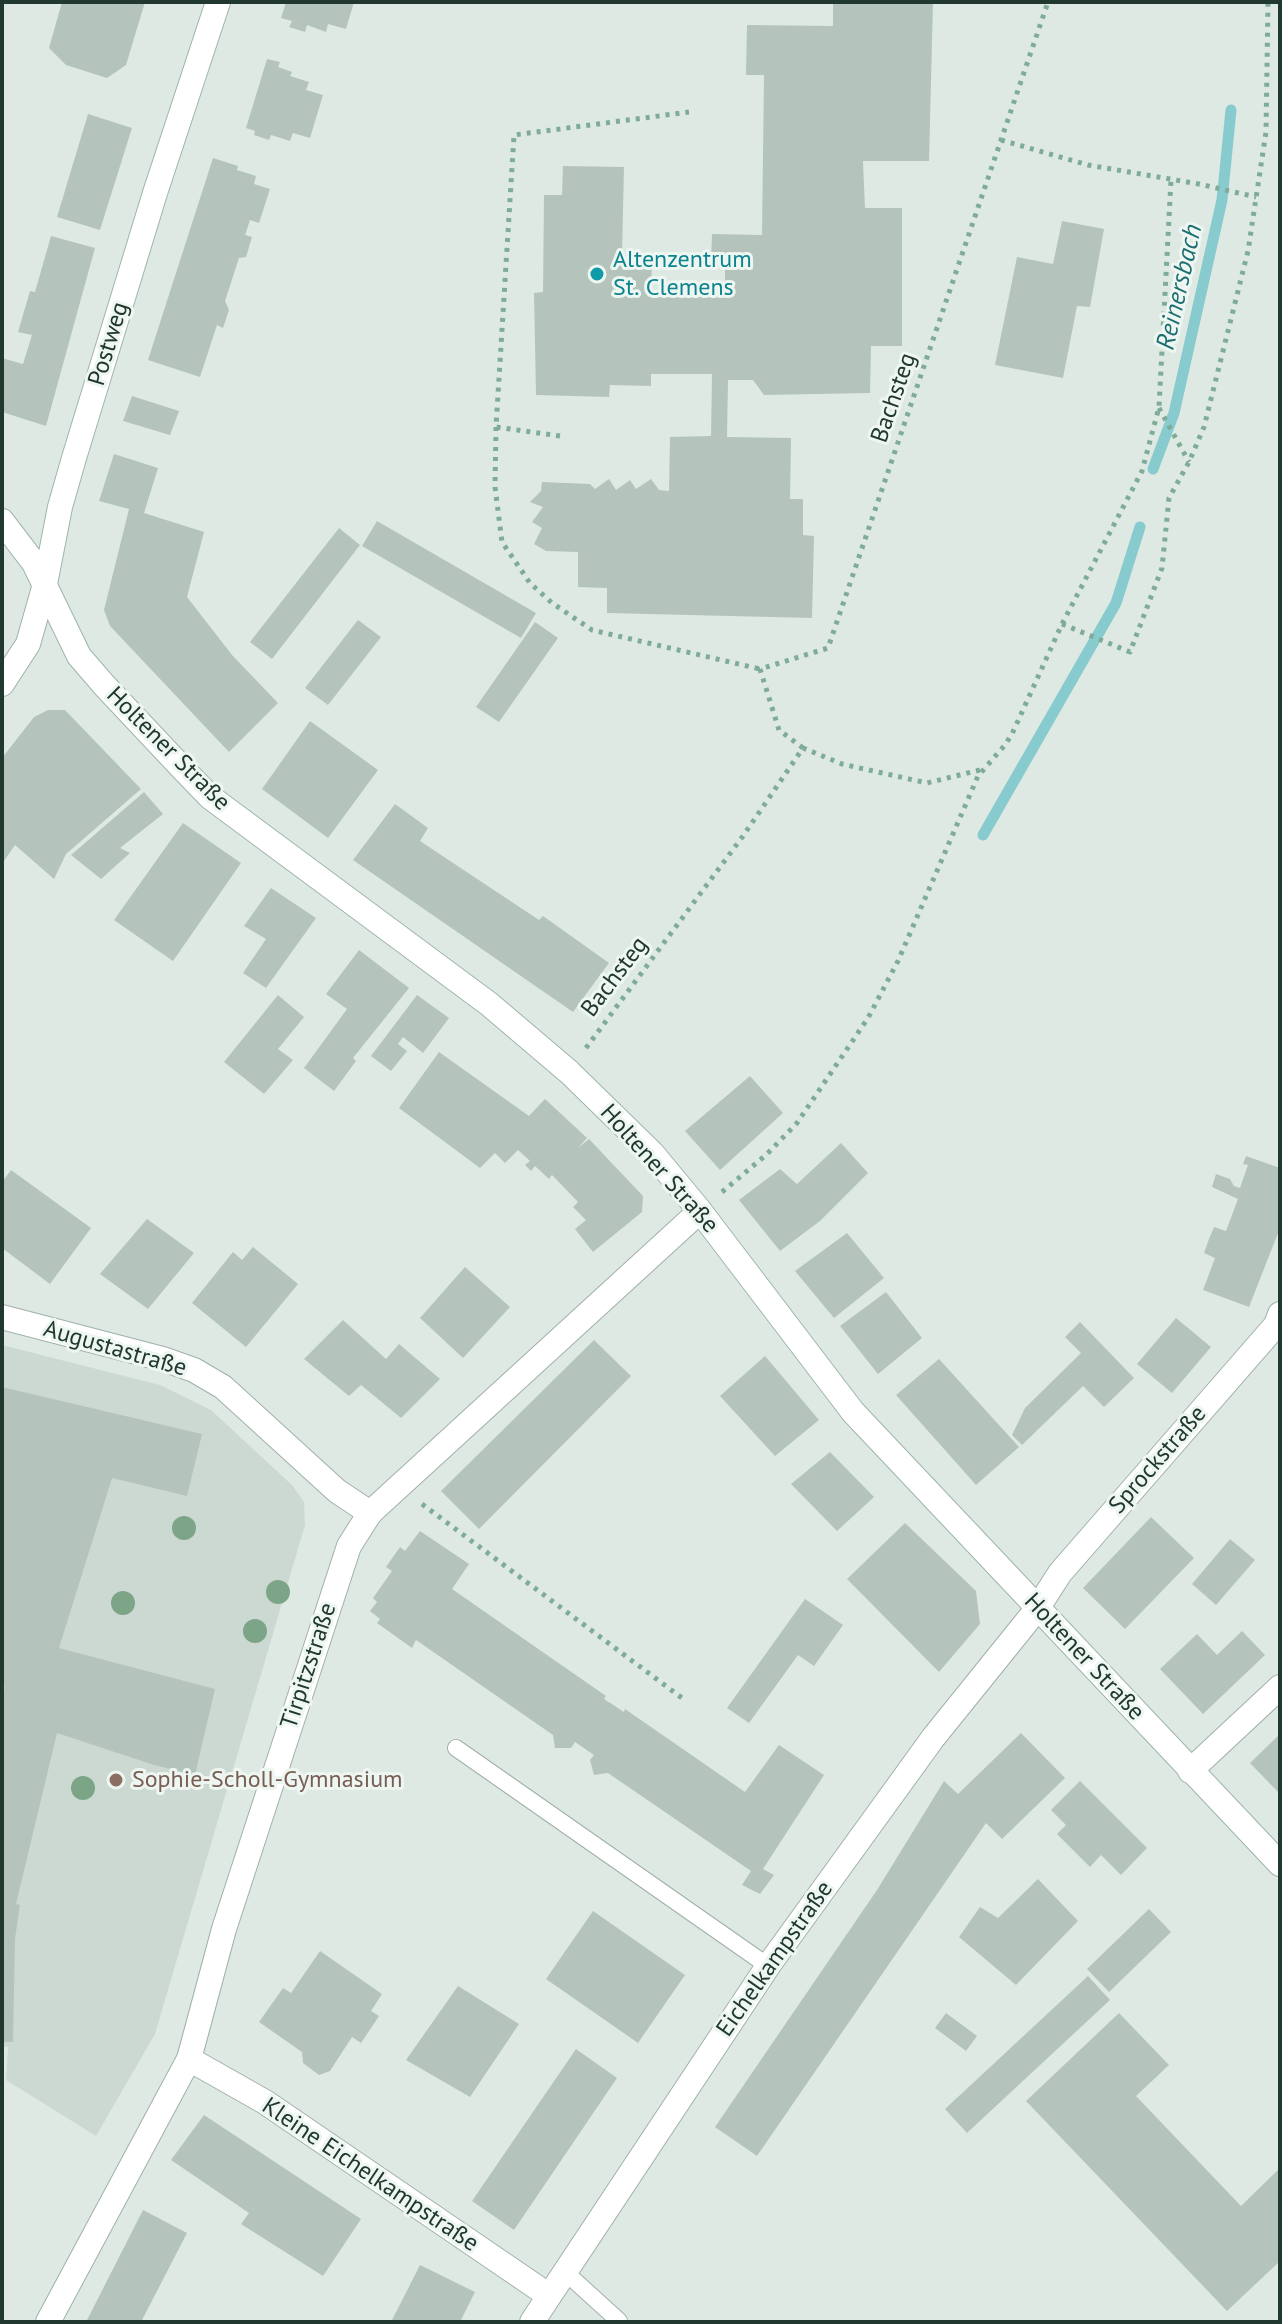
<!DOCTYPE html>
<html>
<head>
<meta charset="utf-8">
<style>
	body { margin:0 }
	#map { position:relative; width:1282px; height:2324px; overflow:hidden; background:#dee9e3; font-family:"PT Sans",sans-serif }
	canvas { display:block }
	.frame { position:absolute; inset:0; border:4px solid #20382f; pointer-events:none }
</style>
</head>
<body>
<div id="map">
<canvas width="1282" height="2324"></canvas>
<div class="frame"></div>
</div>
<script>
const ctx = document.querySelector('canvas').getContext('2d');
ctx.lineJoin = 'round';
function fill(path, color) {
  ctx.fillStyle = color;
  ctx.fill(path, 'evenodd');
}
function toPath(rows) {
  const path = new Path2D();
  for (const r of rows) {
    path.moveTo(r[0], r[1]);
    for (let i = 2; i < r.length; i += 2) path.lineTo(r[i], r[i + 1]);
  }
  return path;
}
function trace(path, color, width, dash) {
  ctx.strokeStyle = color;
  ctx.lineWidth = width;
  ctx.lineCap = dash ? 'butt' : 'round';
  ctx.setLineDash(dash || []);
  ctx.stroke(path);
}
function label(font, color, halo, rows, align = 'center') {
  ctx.font = font + ' "PT Sans",sans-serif';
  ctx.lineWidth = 6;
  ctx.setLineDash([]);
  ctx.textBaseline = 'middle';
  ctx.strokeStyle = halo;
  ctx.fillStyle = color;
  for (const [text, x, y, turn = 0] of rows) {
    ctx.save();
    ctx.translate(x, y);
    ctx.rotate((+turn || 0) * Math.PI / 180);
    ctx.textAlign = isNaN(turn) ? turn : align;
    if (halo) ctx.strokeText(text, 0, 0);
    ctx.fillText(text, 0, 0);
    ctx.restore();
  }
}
const built = toPath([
	[2,1345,160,1385,211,1410,292,1485,304,1502,305,1525,155,2034,96,2136,6,2080,8,2047,2,2046]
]);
const stream = toPath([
	[1153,469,1174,413,1222,200,1231,110],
	[983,835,1116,603,1140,527]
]);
const building = toPath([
	[62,2,145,2,126,65,107,78,66,65,49,48],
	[286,2,354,2,346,29,328,24,326,32,307,25,305,32,289,27,292,21,281,18],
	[833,2,933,2,929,161,863,161,865,208,902,208,902,346,871,346,870,393,764,395,753,380,728,380,727,437,791,438,790,499,803,499,803,535,814,536,812,618,607,613,607,588,578,587,578,552,546,551,534,544,542,528,532,522,543,507,530,502,541,491,542,482,590,484,595,489,609,479,616,490,630,480,636,489,651,479,659,490,669,491,670,437,711,436,712,374,651,374,651,386,610,385,609,397,536,395,534,293,543,292,544,195,562,195,563,166,624,167,622,255,652,255,651,295,725,297,725,263,711,262,712,234,762,235,764,75,746,75,747,25,833,26],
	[267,59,280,62,278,67,292,72,290,76,309,82,306,90,323,95,310,138,293,133,290,141,271,135,269,140,254,135,255,131,246,128],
	[88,114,132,128,100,230,57,217],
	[213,158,238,166,237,170,256,176,254,184,270,189,259,223,250,220,245,235,252,237,246,257,239,258,225,301,229,310,223,328,217,325,200,377,148,360],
	[1062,221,1104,229,1090,307,1077,306,1063,378,995,365,1017,257,1053,264],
	[51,236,95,248,46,426,2,412,2,358,23,364,32,335,18,332,30,291,35,292],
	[132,396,179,411,170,435,123,421],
	[114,454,158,468,144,513,204,532,187,597,232,655,278,703,229,752,110,626,104,610,129,509,99,501],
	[377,521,536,613,521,638,362,546],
	[339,528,360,545,272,659,250,642],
	[358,620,381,637,328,705,305,688],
	[535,622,558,638,499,722,476,707],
	[48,710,65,710,141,789,66,854,54,879,15,845,2,864,2,758,34,717],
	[310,721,378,770,328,838,262,789],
	[144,792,163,814,120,848,130,853,101,879,71,855],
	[395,804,428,828,420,841,539,920,543,916,609,963,573,1012,353,860],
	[183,823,241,863,173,961,114,920],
	[271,888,316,918,266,988,243,973,266,939,244,926],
	[359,950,409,988,353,1058,356,1061,334,1091,304,1068,347,1009,326,994],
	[278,995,304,1017,278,1049,293,1060,264,1094,224,1062],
	[417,995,449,1018,423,1053,403,1037,398,1044,407,1051,391,1071,371,1056],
	[439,1052,529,1116,545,1099,587,1138,578,1148,589,1139,643,1196,642,1212,593,1252,575,1229,586,1220,573,1207,578,1202,552,1175,549,1179,535,1166,531,1171,525,1165,530,1161,518,1150,505,1163,495,1153,480,1168,399,1108],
	[750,1076,783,1113,720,1170,685,1131],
	[841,1143,868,1173,820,1221,780,1251,739,1200,780,1169,797,1184],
	[1246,1156,1280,1168,1280,1228,1249,1307,1203,1290,1215,1258,1204,1253,1209,1239,1214,1227,1226,1231,1238,1199,1212,1187,1216,1174,1230,1179,1234,1186,1240,1188,1248,1165,1243,1164],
	[11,1170,91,1228,50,1284,2,1248,2,1182],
	[147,1219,194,1253,148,1309,100,1274],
	[847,1233,884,1278,834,1318,795,1271],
	[253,1247,298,1284,246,1347,192,1303,233,1252,242,1260],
	[465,1267,510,1307,463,1358,420,1318],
	[886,1292,922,1338,878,1374,840,1326],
	[1176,1318,1211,1347,1172,1393,1137,1364],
	[343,1320,386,1359,399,1344,440,1379,401,1418,361,1385,349,1396,304,1359],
	[1080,1322,1134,1378,1104,1407,1083,1386,1022,1445,1012,1435,1025,1408,1081,1353,1065,1337],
	[594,1340,631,1376,479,1529,441,1491],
	[765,1356,819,1420,775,1456,720,1396],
	[939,1359,1019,1447,976,1485,896,1395],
	[2,1387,202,1434,187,1496,112,1478,59,1648,215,1689,195,1775,154,1765,57,1733,16,1904,20,1905,15,1939,13,2042,2,2042,2,1698,5,1687,2,1686],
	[830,1452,874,1497,837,1531,791,1484],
	[1151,1517,1194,1558,1125,1629,1083,1588],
	[905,1523,976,1591,980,1624,939,1672,847,1579],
	[420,1531,469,1564,452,1589,606,1696,604,1699,624,1712,625,1709,745,1792,779,1745,824,1775,763,1869,774,1875,760,1894,742,1885,751,1871,608,1773,594,1775,590,1760,594,1755,575,1742,571,1748,555,1748,553,1735,416,1640,412,1648,377,1623,380,1619,370,1611,377,1602,373,1598,392,1571,386,1567,400,1547,405,1551],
	[1230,1539,1255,1560,1216,1605,1192,1584],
	[805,1599,843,1625,814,1666,798,1655,749,1723,727,1708],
	[1242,1631,1265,1655,1203,1714,1160,1669,1197,1634,1217,1655],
	[1021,1733,1065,1778,1002,1839,986,1823,757,2156,715,2127,877,1890,944,1781,958,1794],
	[1280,1734,1280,1794,1250,1763],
	[1080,1781,1147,1848,1121,1875,1101,1855,1090,1867,1057,1834,1066,1825,1051,1810],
	[1038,1879,1078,1921,1016,1985,959,1937,980,1907,998,1918],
	[1149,1909,1171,1932,1109,1992,1087,1969],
	[593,1911,685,1975,638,2043,546,1979],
	[320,1951,382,1994,371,2011,379,2016,361,2043,352,2037,330,2071,319,2075,303,2063,302,2052,259,2022,283,1988,291,1993],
	[1088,1976,1110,2000,967,2133,945,2109],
	[458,1986,519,2024,470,2097,406,2060],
	[946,2013,977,2036,966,2051,935,2028],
	[1119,2013,1169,2065,1136,2096,1241,2206,1280,2168,1280,2261,1227,2311,1026,2101],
	[576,2049,617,2078,514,2230,472,2201],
	[204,2115,361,2219,323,2276,241,2224,249,2213,171,2160],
	[143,2210,187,2233,141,2322,86,2322],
	[420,2265,475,2292,460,2322,391,2322]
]);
const path = toPath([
	[1001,140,1088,165,1199,184,1256,197],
	[1159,408,1189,462],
	[496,427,495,487,502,542,530,583,552,603,592,630,760,669],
	[560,436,496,427,514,135,689,112],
	[1062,624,1130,652,1162,568,1169,498,1189,462,1204,427,1248,251,1266,132,1268,2],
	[803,748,779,730,760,669,828,648,1048,2],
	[586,1048,743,836,803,748,842,764,927,783,980,770],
	[722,1192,766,1155,797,1123,868,1018,898,961,978,776,1005,745,1012,734,1062,624,1142,471,1159,407,1171,180],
	[422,1504,686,1701]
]);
const service = toPath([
	[456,1748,768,1966],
	[564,2271,619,2321]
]);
const pedestrian = toPath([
	[189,2059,224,1929,349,1546,370,1513]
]);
const minor = toPath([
	[2,1317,163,1359,194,1370,223,1387,337,1491,370,1513,700,1211],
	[1190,1771,1280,1687],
	[48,2322,189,2059,265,2102,548,2295],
	[532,2322,768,1966,933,1738,1037,1609,1060,1573,1276,1325,1280,1314]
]);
const tertiary = toPath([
	[2,684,28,644,45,584]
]);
const secondary = toPath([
	[2,521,34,563,79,656,104,685,183,769,210,797,489,1004,569,1072,652,1153,700,1211,853,1412,1280,1864],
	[45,584,60,507,74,458,155,193,218,2]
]);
const trees = [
	[184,1528],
	[278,1592],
	[123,1603],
	[255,1631],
	[83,1788]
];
const markers = [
	[597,274,8,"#0f9aa8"],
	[116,1780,8,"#8d6e63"]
];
const cultureNames = [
	["Altenzentrum",613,260],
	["St. Clemens",613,288]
];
const streetNames = [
	["Postweg",109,344,-73],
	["Bachsteg",894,398,-71],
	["Holtener Straße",168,749,45],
	["Bachsteg",615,977,-53],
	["Holtener Straße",659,1169,48],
	["Augustastraße",115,1349,16],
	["Sprockstraße",1158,1460,-49],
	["Holtener Straße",1084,1657,47],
	["Tirpitzstraße",309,1666,-72],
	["Eichelkampstraße",775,1959,-55],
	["Kleine Eichelkampstraße",370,2175,34]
];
const educationNames = [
	["Sophie-Scholl-Gymnasium",132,1780]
];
const waterNames = [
	["Reinersbach",1180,287,-77]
];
fill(built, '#ccd9d2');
trace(stream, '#87cbce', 11);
fill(building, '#b4c4bc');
trace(service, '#a1b0a9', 18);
trace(pedestrian, '#a1b0a9', 26);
trace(minor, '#a1b0a9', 26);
trace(tertiary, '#a1b0a9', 26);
trace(secondary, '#9eb5aa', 26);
trace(path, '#7fac99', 5, [4, 6]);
trace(service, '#fff', 16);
trace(pedestrian, '#fff', 24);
trace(minor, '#fff', 24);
trace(tertiary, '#fff', 24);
trace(secondary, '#fff', 24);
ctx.fillStyle = '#7ca588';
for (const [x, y] of trees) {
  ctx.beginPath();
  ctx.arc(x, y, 12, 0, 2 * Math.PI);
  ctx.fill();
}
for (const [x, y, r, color] of markers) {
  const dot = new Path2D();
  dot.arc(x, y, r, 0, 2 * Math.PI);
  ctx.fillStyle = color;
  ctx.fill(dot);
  trace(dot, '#eef6f1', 3);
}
label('24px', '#0d838f', '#eef6f1', cultureNames, 'left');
label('24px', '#20382f', '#eef6f1', streetNames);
label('24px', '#785e54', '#eef6f1', educationNames, 'left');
label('italic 26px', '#1d6e72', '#eef6f1', waterNames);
</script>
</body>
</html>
